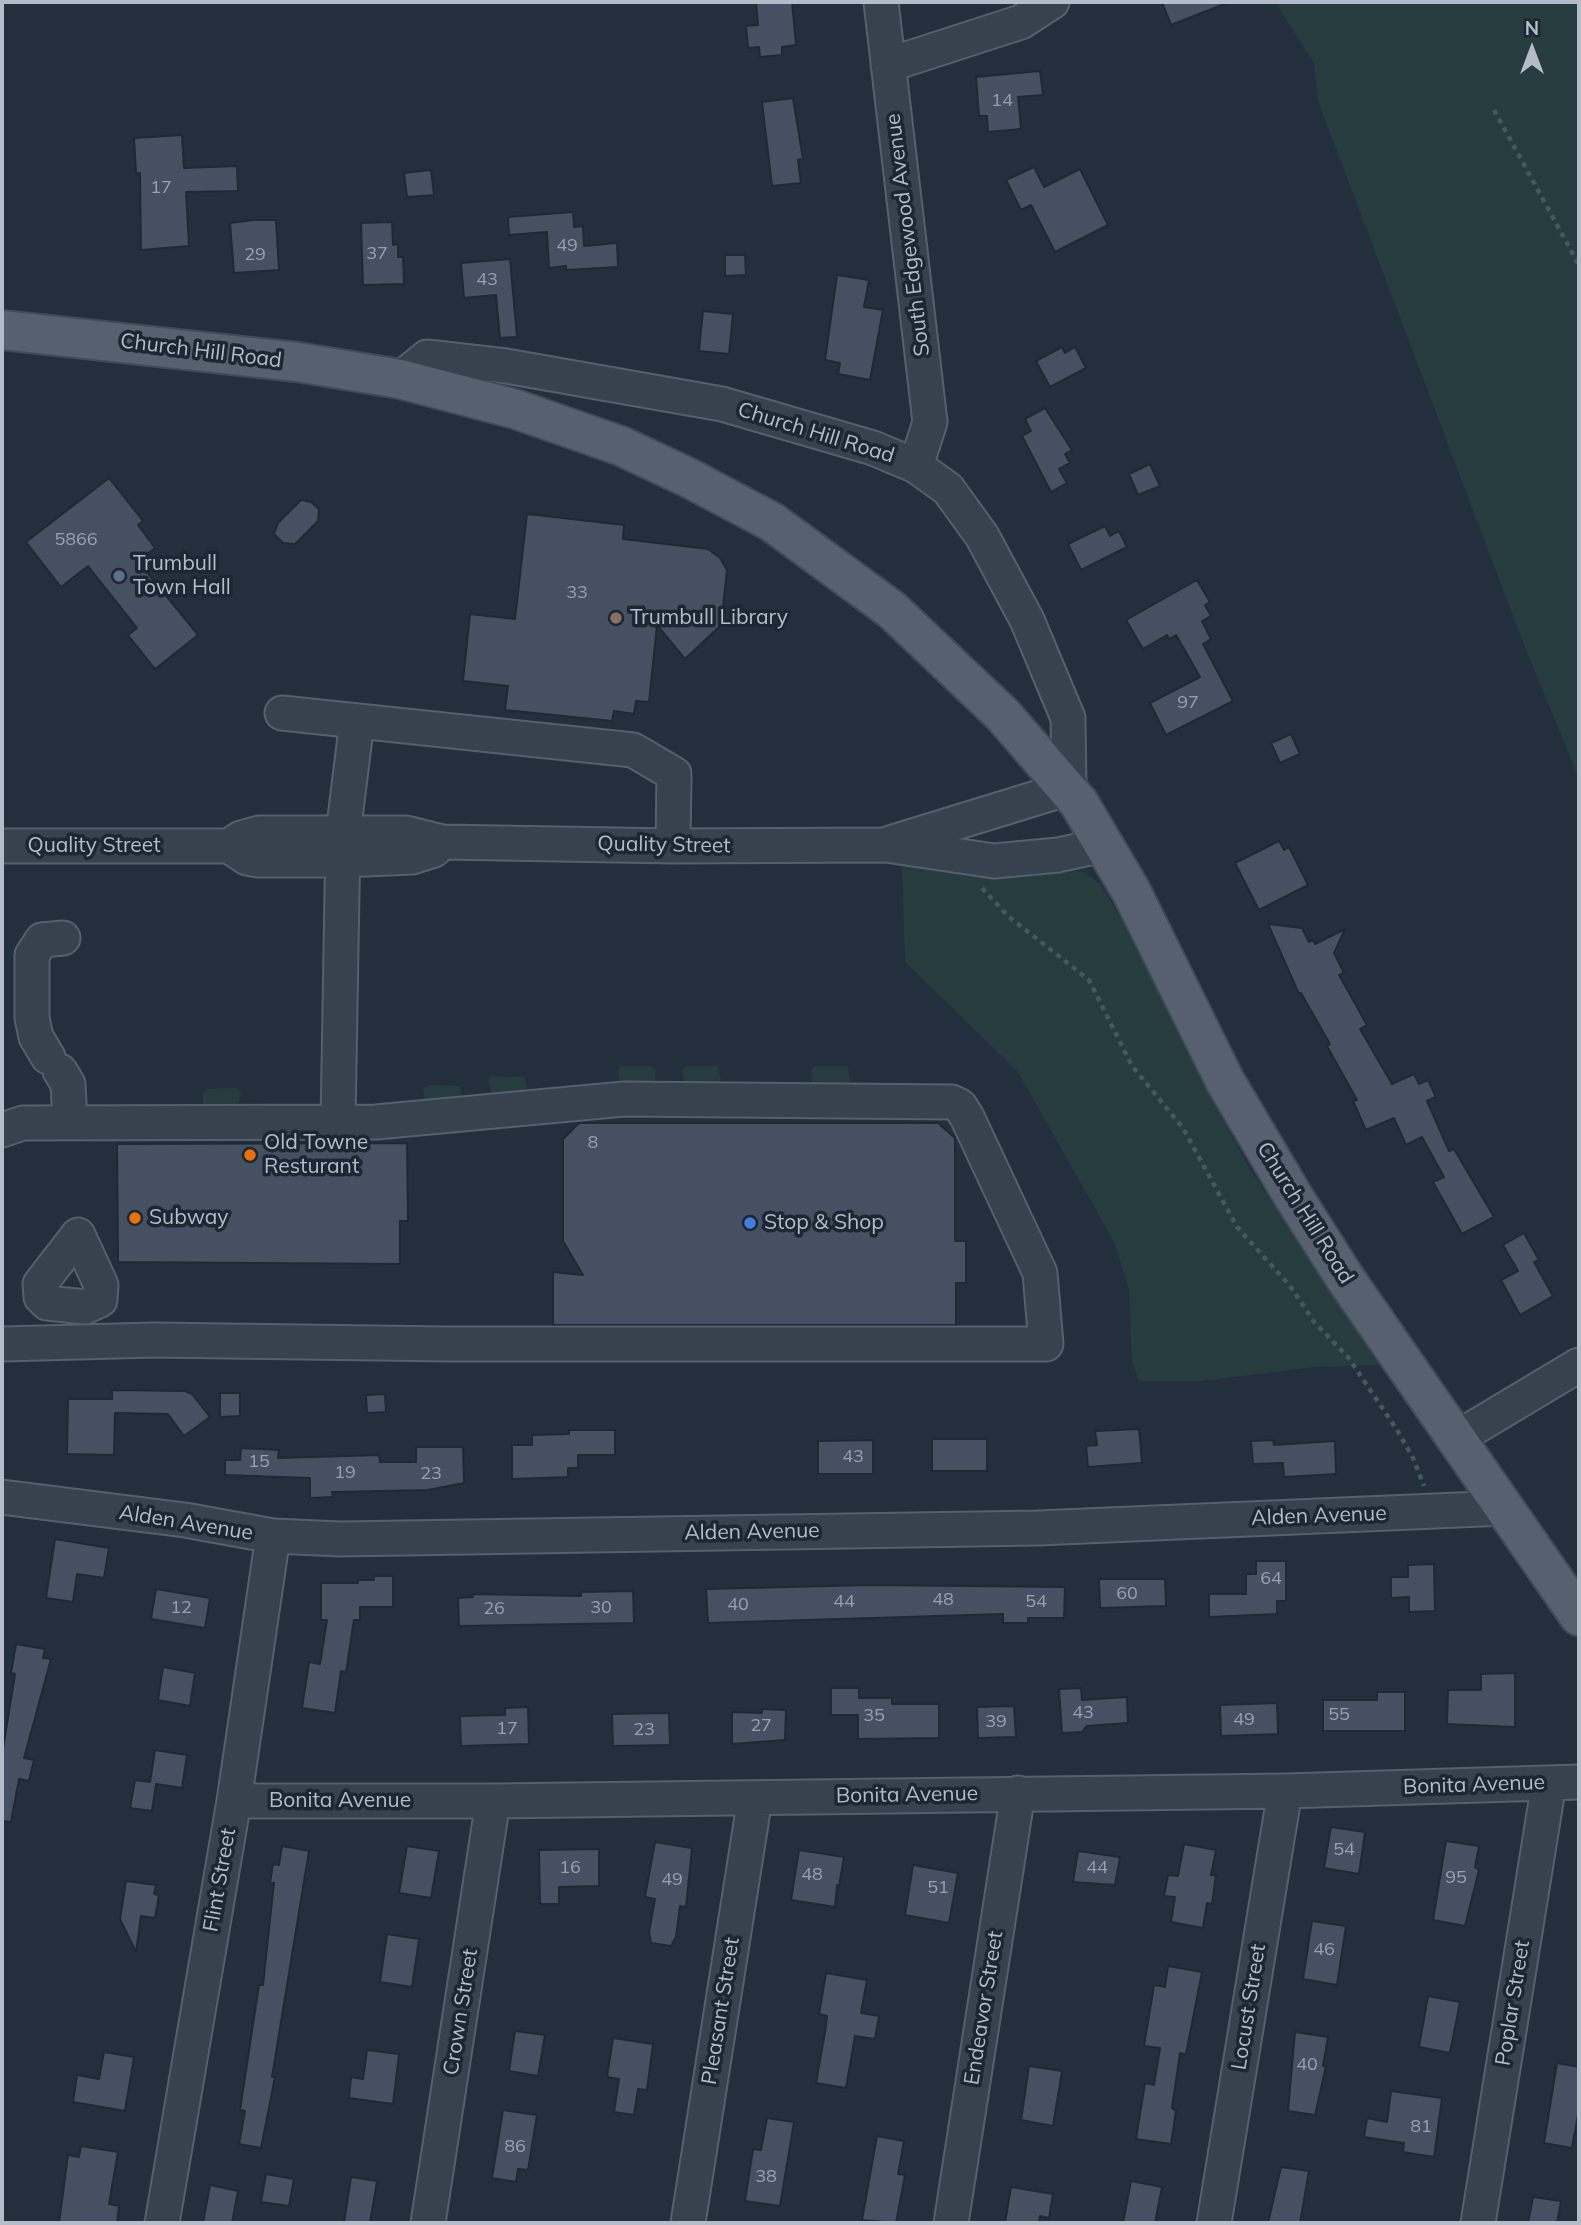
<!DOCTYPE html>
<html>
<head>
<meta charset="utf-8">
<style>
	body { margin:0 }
	#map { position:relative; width:1581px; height:2225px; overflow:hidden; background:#242f3e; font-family:Mulish,sans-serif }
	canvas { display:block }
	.frame { position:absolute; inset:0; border:4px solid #b4bcc9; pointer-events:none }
	.north { position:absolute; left:1497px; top:14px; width:70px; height:70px; -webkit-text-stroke:5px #1d2633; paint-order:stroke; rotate:0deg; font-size:19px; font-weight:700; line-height:28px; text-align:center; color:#b4bcc9 }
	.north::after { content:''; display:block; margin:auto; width:24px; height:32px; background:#b4bcc9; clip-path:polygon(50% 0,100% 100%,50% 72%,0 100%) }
</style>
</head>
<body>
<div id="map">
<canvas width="1581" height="2225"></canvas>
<div class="frame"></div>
<div class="north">N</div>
</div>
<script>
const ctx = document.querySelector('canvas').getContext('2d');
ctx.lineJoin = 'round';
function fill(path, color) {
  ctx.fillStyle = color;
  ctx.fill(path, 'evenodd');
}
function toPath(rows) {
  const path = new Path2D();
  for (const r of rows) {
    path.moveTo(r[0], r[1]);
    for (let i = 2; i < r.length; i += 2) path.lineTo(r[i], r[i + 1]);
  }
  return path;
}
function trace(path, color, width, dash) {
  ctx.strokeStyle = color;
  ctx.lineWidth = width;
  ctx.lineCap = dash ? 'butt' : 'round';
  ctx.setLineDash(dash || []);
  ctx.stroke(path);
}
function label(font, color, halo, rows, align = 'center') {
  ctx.font = font + ' Mulish,sans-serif';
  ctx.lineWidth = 7;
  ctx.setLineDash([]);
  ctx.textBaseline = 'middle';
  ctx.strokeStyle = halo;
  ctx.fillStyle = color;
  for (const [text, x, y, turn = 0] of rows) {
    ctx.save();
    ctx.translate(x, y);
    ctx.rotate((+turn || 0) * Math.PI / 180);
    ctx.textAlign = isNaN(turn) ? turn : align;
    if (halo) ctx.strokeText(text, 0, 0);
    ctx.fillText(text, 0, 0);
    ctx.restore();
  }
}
const green = toPath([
	[1275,2,1579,2,1579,779,1519,632,1318,101,1314,63],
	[902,865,966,873,1074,871,1084,872,1101,885,1125,925,1200,1077,1250,1169,1379,1365,1315,1367,1201,1381,1139,1381,1132,1363,1129,1290,1114,1242,1018,1072,905,962],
	[621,1066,652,1066,656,1070,655,1083,620,1084,618,1070],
	[686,1066,718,1066,721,1080,718,1084,686,1084,682,1070],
	[816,1066,848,1066,850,1081,846,1084,816,1085,812,1082,811,1070],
	[492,1076,524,1077,527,1086,524,1090,492,1094,488,1081],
	[428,1085,460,1086,461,1095,425,1101,423,1089],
	[236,1088,241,1092,238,1107,206,1107,203,1104,203,1093,207,1089]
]);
const building = toPath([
	[756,2,792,2,796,45,782,47,782,55,760,57,759,47,748,48,746,26,758,25,756,2],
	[1162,2,1227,2,1227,3,1171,25,1162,2],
	[1040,71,1043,95,1018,97,1021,129,988,132,987,116,979,116,976,77,1040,71],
	[793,98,803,159,798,160,801,183,772,186,762,102,793,98],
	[182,135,184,168,237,166,238,191,186,192,189,246,141,250,140,173,136,173,134,138,182,135],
	[1034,167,1044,187,1080,169,1108,225,1055,252,1031,205,1021,210,1006,180,1034,167],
	[431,170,434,195,407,197,404,173,431,170],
	[573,212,574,227,583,226,584,246,617,243,618,267,566,270,566,266,549,268,547,232,509,235,508,217,573,212],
	[253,220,276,220,279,270,234,273,230,223,253,220],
	[392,222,393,245,398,244,398,257,403,257,404,284,363,285,361,223,392,222],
	[725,255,745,255,746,275,725,276,725,255],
	[510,259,517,337,500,338,496,295,464,298,461,263,510,259],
	[837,275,869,280,864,307,883,310,870,380,838,374,840,363,825,360,837,275],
	[703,311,733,314,729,354,699,351,703,311],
	[1062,347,1065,353,1075,347,1086,368,1050,387,1036,361,1062,347],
	[1045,408,1072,450,1065,454,1070,463,1059,469,1067,483,1051,492,1022,436,1031,431,1025,419,1045,408],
	[1150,464,1160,486,1138,495,1129,474,1150,464],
	[109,478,143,521,138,525,155,548,138,561,198,635,155,669,128,635,137,628,88,566,61,587,26,542,109,478],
	[301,500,311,502,319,509,318,521,295,544,283,543,274,534,278,523,301,500],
	[527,514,624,525,623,539,708,549,720,558,727,570,721,625,685,659,657,625,649,702,636,701,634,714,614,711,612,721,505,710,508,686,463,681,470,614,515,619,527,514],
	[1105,526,1110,536,1119,531,1127,547,1081,570,1068,544,1105,526],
	[1197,580,1210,602,1205,605,1211,616,1202,621,1211,639,1203,644,1233,701,1166,735,1150,703,1200,677,1176,635,1169,639,1167,635,1143,649,1126,620,1197,580],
	[1291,734,1300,754,1280,763,1271,743,1291,734],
	[1279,841,1284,850,1289,847,1308,885,1259,910,1235,863,1279,841],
	[1268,924,1302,928,1309,942,1313,940,1315,944,1345,929,1334,953,1344,973,1339,975,1367,1025,1360,1029,1392,1084,1414,1074,1419,1084,1428,1080,1436,1097,1427,1101,1449,1151,1454,1149,1494,1217,1462,1234,1433,1182,1444,1177,1422,1137,1406,1145,1394,1118,1366,1130,1353,1101,1357,1100,1327,1046,1330,1044,1301,993,1299,994,1268,924],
	[579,1123,938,1123,955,1138,955,1241,966,1241,966,1283,956,1283,956,1325,553,1325,553,1272,583,1275,563,1241,563,1139,579,1123],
	[407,1143,408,1221,400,1221,400,1264,118,1262,117,1144,407,1143],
	[1524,1233,1539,1260,1534,1262,1553,1296,1520,1315,1501,1280,1518,1271,1503,1245,1524,1233],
	[112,1390,185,1391,192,1394,210,1417,184,1436,168,1414,115,1413,114,1455,67,1454,68,1399,112,1399,112,1390],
	[220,1393,240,1393,240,1416,220,1417,220,1393],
	[385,1394,386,1412,367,1413,366,1395,385,1394],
	[1139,1429,1142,1463,1088,1467,1086,1446,1097,1445,1095,1431,1139,1429],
	[569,1430,615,1430,615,1455,578,1455,578,1468,568,1468,568,1477,512,1479,512,1445,532,1445,532,1435,569,1434,569,1430],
	[932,1439,987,1439,987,1471,932,1471,932,1439],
	[873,1440,873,1474,818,1474,818,1441,873,1440],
	[1273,1440,1274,1445,1335,1441,1336,1474,1284,1477,1283,1463,1253,1464,1251,1441,1273,1440],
	[416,1447,463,1447,464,1483,428,1490,332,1492,333,1497,310,1498,310,1478,225,1475,225,1460,240,1460,241,1448,279,1450,278,1458,379,1455,380,1462,416,1462,416,1447],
	[55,1539,109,1548,104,1578,77,1574,73,1602,46,1598,55,1539],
	[1256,1561,1286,1561,1286,1601,1277,1601,1277,1614,1209,1617,1209,1594,1246,1594,1246,1574,1256,1574,1256,1561],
	[1434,1564,1435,1611,1409,1612,1409,1597,1391,1598,1391,1577,1408,1577,1408,1565,1434,1564],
	[374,1576,393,1576,393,1607,360,1607,360,1620,354,1620,346,1672,341,1671,335,1713,302,1708,309,1662,320,1664,327,1620,321,1620,321,1583,358,1583,358,1580,374,1580,374,1576],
	[1099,1579,1165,1579,1166,1606,1100,1608,1099,1579],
	[870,1585,1065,1587,1064,1618,1028,1618,1028,1623,1003,1623,1003,1614,708,1623,706,1589,870,1585],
	[156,1589,210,1598,205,1628,151,1619,156,1589],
	[633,1591,634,1623,459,1626,458,1598,473,1597,473,1594,581,1596,581,1592,633,1591],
	[16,1644,45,1649,43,1658,51,1659,24,1758,34,1760,29,1781,19,1779,11,1822,2,1821,2,1755,15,1674,11,1673,16,1644],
	[163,1667,195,1673,190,1706,158,1700,163,1667],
	[1515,1673,1515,1727,1447,1724,1448,1690,1481,1690,1481,1674,1515,1673],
	[831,1688,859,1688,859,1698,892,1698,892,1704,939,1704,939,1738,858,1739,858,1715,831,1715,831,1688],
	[1081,1688,1082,1700,1127,1697,1128,1723,1087,1726,1082,1732,1062,1733,1059,1689,1081,1688],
	[1377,1692,1405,1692,1405,1731,1323,1731,1323,1700,1377,1700,1377,1692],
	[1277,1703,1278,1734,1221,1736,1220,1705,1277,1703],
	[1014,1706,1016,1737,978,1738,977,1707,1014,1706],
	[528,1707,529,1744,461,1746,460,1716,505,1715,505,1708,528,1707],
	[762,1709,786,1710,785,1740,732,1744,732,1712,762,1713,762,1709],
	[669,1713,670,1745,613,1746,612,1714,669,1713],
	[155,1750,187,1755,182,1788,156,1784,152,1811,130,1808,135,1780,150,1782,155,1750],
	[1331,1827,1365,1832,1359,1874,1324,1868,1331,1827],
	[1446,1841,1479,1846,1475,1867,1479,1870,1465,1926,1433,1920,1446,1841],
	[655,1842,692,1848,686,1907,680,1906,676,1937,671,1946,651,1943,649,1932,655,1899,645,1897,655,1842],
	[1184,1844,1216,1850,1211,1875,1216,1875,1212,1904,1207,1903,1203,1928,1171,1922,1175,1897,1164,1896,1168,1875,1178,1876,1184,1844],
	[282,1846,309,1851,272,2077,275,2077,261,2148,239,2144,245,2111,240,2110,259,1985,263,1985,274,1883,270,1883,273,1864,279,1865,282,1846],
	[407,1846,439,1851,431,1898,399,1893,407,1846],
	[599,1849,599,1886,559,1887,559,1904,540,1904,539,1850,599,1849],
	[799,1850,844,1857,839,1886,837,1885,835,1907,791,1900,799,1850],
	[1078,1851,1120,1857,1115,1885,1073,1882,1078,1851],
	[913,1865,958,1873,949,1923,905,1915,913,1865],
	[126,1881,156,1885,154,1894,159,1895,155,1918,141,1916,136,1952,120,1919,126,1881],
	[1312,1921,1346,1926,1337,1985,1303,1979,1312,1921],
	[387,1934,419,1939,412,1987,380,1982,387,1934],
	[1168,1966,1202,1972,1186,2054,1180,2053,1172,2108,1176,2111,1171,2144,1136,2139,1145,2083,1154,2085,1160,2048,1144,2046,1154,1985,1165,1987,1168,1966],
	[826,1973,867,1980,861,2013,879,2016,875,2039,855,2036,846,2088,816,2083,826,2026,827,2016,819,2014,826,1973],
	[1428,1996,1460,2002,1450,2053,1419,2047,1428,1996],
	[515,2031,545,2035,538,2076,509,2071,515,2031],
	[1295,2032,1328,2037,1323,2066,1326,2066,1315,2115,1288,2111,1295,2032],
	[613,2038,653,2044,647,2090,638,2089,634,2115,614,2112,619,2079,607,2077,613,2038],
	[367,2050,399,2054,393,2104,349,2098,351,2077,363,2079,367,2050],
	[104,2052,134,2057,125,2111,73,2102,77,2075,99,2079,104,2052],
	[1557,2063,1579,2067,1579,2109,1572,2148,1544,2143,1557,2063],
	[1029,2066,1062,2071,1053,2126,1021,2120,1029,2066],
	[1391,2091,1442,2098,1434,2157,1403,2152,1404,2143,1364,2137,1367,2118,1387,2122,1391,2091],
	[503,2110,537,2115,528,2170,518,2169,516,2182,492,2178,503,2110],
	[767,2118,794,2122,780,2206,745,2201,753,2149,761,2150,767,2118],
	[877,2136,904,2141,898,2174,905,2175,896,2223,862,2220,877,2136],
	[81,2146,118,2152,109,2204,119,2206,117,2223,59,2223,68,2155,79,2157,81,2146],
	[1281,2167,1309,2171,1300,2223,1268,2223,1281,2167],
	[266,2174,294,2179,289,2206,261,2202,266,2174],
	[351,2177,377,2181,370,2223,344,2223,351,2177],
	[1131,2181,1162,2187,1155,2223,1123,2223,1131,2181],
	[210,2185,238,2191,232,2223,203,2223,210,2185],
	[1011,2187,1053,2194,1049,2218,1040,2216,1039,2223,1005,2223,1011,2187],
	[1533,2197,1561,2201,1557,2223,1528,2223,1533,2197]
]);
const path = toPath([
	[1494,110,1579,265],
	[982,888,1008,916,1089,980,1132,1066,1183,1128,1237,1227,1290,1286,1315,1323,1348,1357,1397,1430,1413,1458,1424,1486]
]);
const minor = toPath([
	[881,2,930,422,916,466],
	[888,65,1021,22,1052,2],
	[400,379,427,357,506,366,722,404,873,448,916,466,948,489,982,536,1027,620,1068,718,1069,788,890,843],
	[282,713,633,750,674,774,673,846],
	[2,846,229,846,241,838,259,833,406,833,442,842,673,846,886,845,994,861,1058,855,1104,845],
	[229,846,247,858,258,860,343,860,412,857,434,850,442,842],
	[48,1057,36,1037,32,1018,32,955,42,940,63,938],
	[60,1071,68,1084,70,1123],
	[338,1123,343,834,357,721],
	[2,1130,23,1123,376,1122,624,1099,952,1102,960,1106,967,1117,1040,1273,1046,1344,449,1344,155,1340,2,1344],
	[78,1235,101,1285,100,1300,85,1307,47,1303,41,1297,40,1284,78,1235],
	[1457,1438,1579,1365],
	[2,1497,185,1520,273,1536,340,1539,1038,1528,1505,1508],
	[234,1801,493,1801,1285,1791,1579,1782],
	[162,2223,234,1801,273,1536],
	[428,2223,493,1801],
	[688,2223,755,1798],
	[951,2223,1018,1793],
	[1214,2223,1285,1791],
	[1478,2223,1549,1783]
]);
const major = toPath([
	[2,330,297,362,400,379,515,409,621,446,689,478,772,522,892,610,1003,715,1079,803,1131,891,1225,1081,1293,1196,1345,1278,1579,1616]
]);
const markers = [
	[119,576,7,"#5c6f8a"],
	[616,618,7,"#8d6e63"],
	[250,1155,7,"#e8710a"],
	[135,1218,7,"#e8710a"],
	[750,1223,7,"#3f7fe0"]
];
const numberNames = [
	["14",1002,101],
	["17",161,188],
	["49",567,246],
	["37",377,254],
	["29",255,255],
	["43",487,280],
	["5866",76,540],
	["33",577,593],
	["97",1188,703],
	["8",593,1143],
	["43",853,1457],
	["15",259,1462],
	["19",345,1473],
	["23",431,1474],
	["64",1271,1579],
	["60",1127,1594],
	["48",943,1600],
	["44",844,1602],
	["54",1036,1602],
	["40",738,1605],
	["12",181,1608],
	["30",601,1608],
	["26",494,1609],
	["43",1083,1713],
	["55",1339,1715],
	["35",874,1716],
	["49",1244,1720],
	["39",996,1722],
	["27",761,1726],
	["17",507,1729],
	["23",644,1730],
	["54",1344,1850],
	["16",570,1868],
	["44",1097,1868],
	["48",812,1875],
	["95",1456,1878],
	["49",672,1880],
	["51",938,1888],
	["46",1324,1950],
	["40",1307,2065],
	["81",1421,2127],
	["86",515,2147],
	["38",766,2177]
];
const streetNames = [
	["South Edgewood Avenue",908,235,-97],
	["Church Hill Road",201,351,7],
	["Church Hill Road",816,433,17],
	["Quality Street",664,845,1],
	["Quality Street",94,846],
	["Church Hill Road",1305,1213,58],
	["Alden Avenue",1319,1516,-2],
	["Alden Avenue",186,1523,9],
	["Alden Avenue",752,1532,-1],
	["Bonita Avenue",1474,1785,-2],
	["Bonita Avenue",907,1795,-1],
	["Bonita Avenue",340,1801],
	["Flint Street",220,1880,-80],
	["Poplar Street",1513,2003,-81],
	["Locust Street",1249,2007,-81],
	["Endeavor Street",984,2008,-81],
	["Pleasant Street",721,2011,-81],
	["Crown Street",461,2012,-81]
];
const poiNames = [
	["Trumbull",133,564],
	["Town Hall",133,588],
	["Trumbull Library",630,618],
	["Old Towne",264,1143],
	["Resturant",264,1167],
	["Subway",149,1218],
	["Stop & Shop",764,1223]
];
fill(green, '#263c3f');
fill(building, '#455162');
trace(building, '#1f2835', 2);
trace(minor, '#565f6c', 37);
trace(major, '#414a57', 42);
trace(path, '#44595c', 4.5, [5, 5]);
trace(minor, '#38414e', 33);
trace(major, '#56606e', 38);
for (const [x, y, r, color] of markers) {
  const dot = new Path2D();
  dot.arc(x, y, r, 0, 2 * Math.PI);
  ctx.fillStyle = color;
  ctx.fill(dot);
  trace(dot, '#1d2633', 2.5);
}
label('18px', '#98a1af', null, numberNames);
label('21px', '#b4bcc9', '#1d2633', streetNames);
label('21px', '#b4bcc9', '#1d2633', poiNames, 'left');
</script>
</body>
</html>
